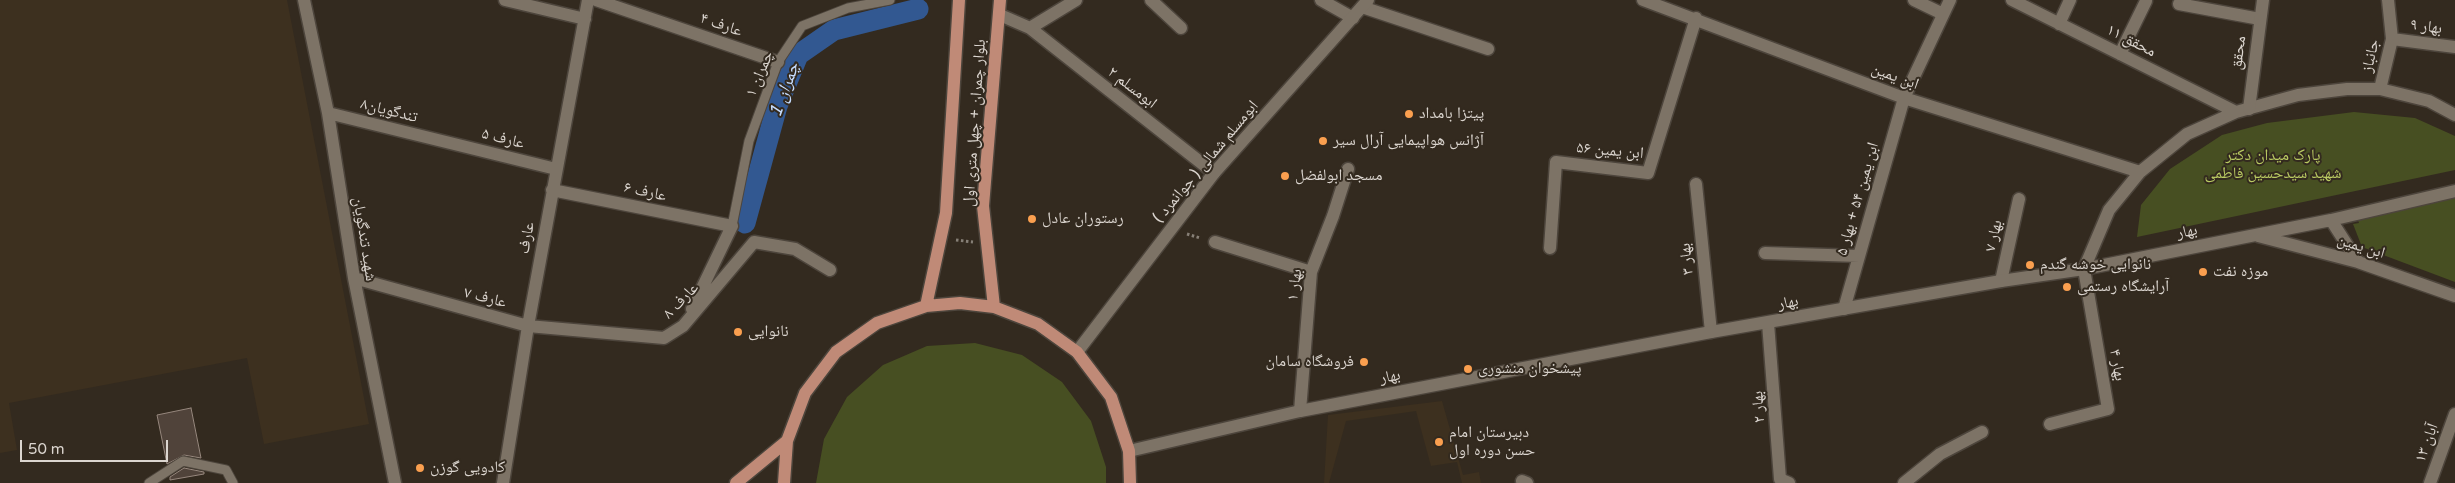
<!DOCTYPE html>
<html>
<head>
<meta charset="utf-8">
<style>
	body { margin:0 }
	#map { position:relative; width:2455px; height:483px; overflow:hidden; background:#332a1f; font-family:"Varela Round",sans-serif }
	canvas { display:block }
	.scale { position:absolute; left:20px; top:440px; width:148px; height:22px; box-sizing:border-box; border:2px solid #dbd5cf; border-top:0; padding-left:6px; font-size:15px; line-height:18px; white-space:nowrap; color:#dbd5cf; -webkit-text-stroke:4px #332a1f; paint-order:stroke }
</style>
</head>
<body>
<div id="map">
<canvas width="2455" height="483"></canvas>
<div class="scale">50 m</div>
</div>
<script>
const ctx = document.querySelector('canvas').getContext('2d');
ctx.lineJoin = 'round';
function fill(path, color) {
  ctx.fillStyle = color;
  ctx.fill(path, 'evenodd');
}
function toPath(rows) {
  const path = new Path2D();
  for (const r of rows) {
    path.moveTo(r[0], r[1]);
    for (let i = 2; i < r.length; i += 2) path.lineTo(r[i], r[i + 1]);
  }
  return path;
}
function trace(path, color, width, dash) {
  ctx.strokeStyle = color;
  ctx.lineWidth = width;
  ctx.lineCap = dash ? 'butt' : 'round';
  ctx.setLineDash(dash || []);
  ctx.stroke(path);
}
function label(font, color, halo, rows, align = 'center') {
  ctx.font = font + ' "Varela Round","Noto Naskh Arabic",sans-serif';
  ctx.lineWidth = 4;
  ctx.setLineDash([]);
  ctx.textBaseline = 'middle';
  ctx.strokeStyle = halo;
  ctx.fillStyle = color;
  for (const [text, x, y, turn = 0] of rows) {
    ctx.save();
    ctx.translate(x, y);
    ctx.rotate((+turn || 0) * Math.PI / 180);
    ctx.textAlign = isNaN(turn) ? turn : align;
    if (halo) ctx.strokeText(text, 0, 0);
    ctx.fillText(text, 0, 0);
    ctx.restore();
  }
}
const built = toPath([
	[0,0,287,0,369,424,264,444,247,358,9,403,17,450,0,453],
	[1442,401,1463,475,1479,472,1481,483,1462,483,1457,462,1431,466,1416,411,1346,421,1329,483,1324,483,1328,415]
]);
const green = toPath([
	[2354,112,2415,118,2455,136,2455,170,2137,237,2141,205,2170,169,2222,135,2267,123],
	[2455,191,2455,282,2362,247,2353,224,2359,223,2354,210],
	[975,343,1022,355,1062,382,1091,421,1106,467,1106,483,816,483,824,439,847,397,883,365,927,346]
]);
const canal = toPath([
	[745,223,777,106,798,55,834,30,918,9]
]);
const building = toPath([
	[191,408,201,458,184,455,167,464,157,415,191,408],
	[184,468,204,472,204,474,170,480,170,477,184,468]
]);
const path = toPath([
	[1187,234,1200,238],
	[956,240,973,242]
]);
const lane = toPath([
	[732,226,749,141,778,62,802,26,848,8,890,0],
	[149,483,183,461,226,470,233,483]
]);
const street = toPath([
	[304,0,328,113,354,278,395,483],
	[505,0,585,19],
	[596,0,778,62],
	[1151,0,1181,28],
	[1321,0,1353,18],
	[1643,0,1904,98,2140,172],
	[1914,0,1943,14],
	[2012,0,2236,112],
	[2179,4,2260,19],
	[1362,7,1488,49],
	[1000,15,1030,28,1214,173],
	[2059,24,2070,0],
	[1030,28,1076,0],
	[2392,39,2455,47],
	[2120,54,2146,1],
	[2380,89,2392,39,2388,0],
	[328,113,556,169],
	[1696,184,1711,332],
	[552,190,732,226,692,309],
	[1215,242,1311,272],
	[1550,248,1556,162,1648,173,1696,18],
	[1765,253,1859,256],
	[354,278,528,326,664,338,683,326,754,242,795,249,830,270],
	[2001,281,2019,199],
	[1844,309,1904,98,1950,0],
	[1768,323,1780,479,1789,483],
	[1300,411,1311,272,1333,216,1348,169],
	[2050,424,2108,409,2084,269,2109,210,2140,172,2187,134,2236,112,2298,95,2347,89,2380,89,2429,101,2455,115],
	[1522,481,1527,483],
	[503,483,528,326,588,0],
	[1904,483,1940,454,1982,432]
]);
const secondary = toPath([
	[2249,109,2263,0],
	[2331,220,2358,262],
	[2258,236,2358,262,2455,296],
	[1077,352,1214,173,1368,0],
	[1129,451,1300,411,1711,332,2001,281,2084,269,2331,220,2455,191],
	[2430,483,2455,414]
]);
const primary = toPath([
	[926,306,946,213,959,0],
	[994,307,983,206,1000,0],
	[736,483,787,441],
	[784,483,787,441,805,393,836,352,877,323,926,306,960,303,994,307,1038,324,1077,352,1111,397,1129,451,1130,483]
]);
const markers = [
	[1409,114,5,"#fa9f4f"],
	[1323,141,5,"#fa9f4f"],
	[1285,176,5,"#fa9f4f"],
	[1032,219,5,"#fa9f4f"],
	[2030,265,5,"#fa9f4f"],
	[2203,272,5,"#fa9f4f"],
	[2067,287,5,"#fa9f4f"],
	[738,332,5,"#fa9f4f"],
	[1364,362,5,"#fa9f4f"],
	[1468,369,5,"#fa9f4f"],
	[1439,442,5,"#fa9f4f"],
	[420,468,5,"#fa9f4f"]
];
const streetNames = [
	["عارف ۴",721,25,19],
	["بهار ۹",2426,27,8],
	["محقق ۱۱",2131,41,27],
	["محقق",2239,53,-83],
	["جانباز",2371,56,-77],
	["۱ چمران",760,74,-67],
	["ابن یمین",1895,77,20],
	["ابومسلم ۲",1132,88,38],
	["تندگویان۸",389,111,14],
	["بلوار چمران + چهل متری اول",975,123,-86],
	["عارف ۵",503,139,14],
	["ابن یمین ۵۶",1610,151,5],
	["ابومسلم شمالی ( جوانمرد )",1206,162,-50],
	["عارف ۶",645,192,12],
	["ابن یمین ۵۴ + بهار ۵",1858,199,-74],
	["بهار",2187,232,-11],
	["بهار ۷",1994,236,-77],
	["عارف",527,238,-80],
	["شهید تندگویان",364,239,81],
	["ابن یمین",2361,247,17],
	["بهار ۳",1687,259,-96],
	["بهار ۱",1295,285,-82],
	["عارف ۷",485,298,14],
	["عارف ۸",681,301,-46],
	["بهار",1788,303,-11],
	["بهار ۴",2117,365,80],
	["بهار",1390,377,-11],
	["بهار ۲",1759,407,-94],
	["۱۳ آبان",2427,443,-70]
];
const poiNames = [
	["پیتزا بامداد",1419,114],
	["آژانس هواپیمایی آرال سیر",1333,141],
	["مسجد ابولفضل",1295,176],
	["رستوران عادل",1042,219],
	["نانوایی خوشه گندم",2040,265],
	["موزه نفت",2213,272],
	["آرایشگاه رستمی",2077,287],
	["نانوایی",748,332],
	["فروشگاه سامان",1354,362,"right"],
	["پیشخوان منشوری",1478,369],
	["دبیرستان امام",1449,433],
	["حسن دوره اول",1449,451],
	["کادویی گوزن",430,468]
];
const parkNames = [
	["پارک میدان دکتر",2273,156],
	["شهید سیدحسین فاطمی",2273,174]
];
const waterNames = [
	["چمران 1",785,90,-70]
];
fill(built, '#3d301f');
fill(green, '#474f22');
trace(canal, '#325891', 21);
fill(building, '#50433a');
trace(building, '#96877d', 1);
trace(lane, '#4d453c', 11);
trace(street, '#4d453c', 15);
trace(secondary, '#4d453c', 15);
trace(primary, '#4d453c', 15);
trace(path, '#867f76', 3, [2.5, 2.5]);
trace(lane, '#7d7366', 9);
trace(street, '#7d7366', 12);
trace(secondary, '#7d7366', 12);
trace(primary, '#c08a77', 12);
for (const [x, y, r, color] of markers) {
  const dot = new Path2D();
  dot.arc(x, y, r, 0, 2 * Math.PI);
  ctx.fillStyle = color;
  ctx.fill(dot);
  trace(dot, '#332a1f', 2);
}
label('16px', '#dbd5cf', '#332a1f', streetNames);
label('16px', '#dbd5cf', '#332a1f', poiNames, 'left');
label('16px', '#bacb62', '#332a1f', parkNames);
label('italic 18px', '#c5dcfe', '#332a1f', waterNames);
</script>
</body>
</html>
